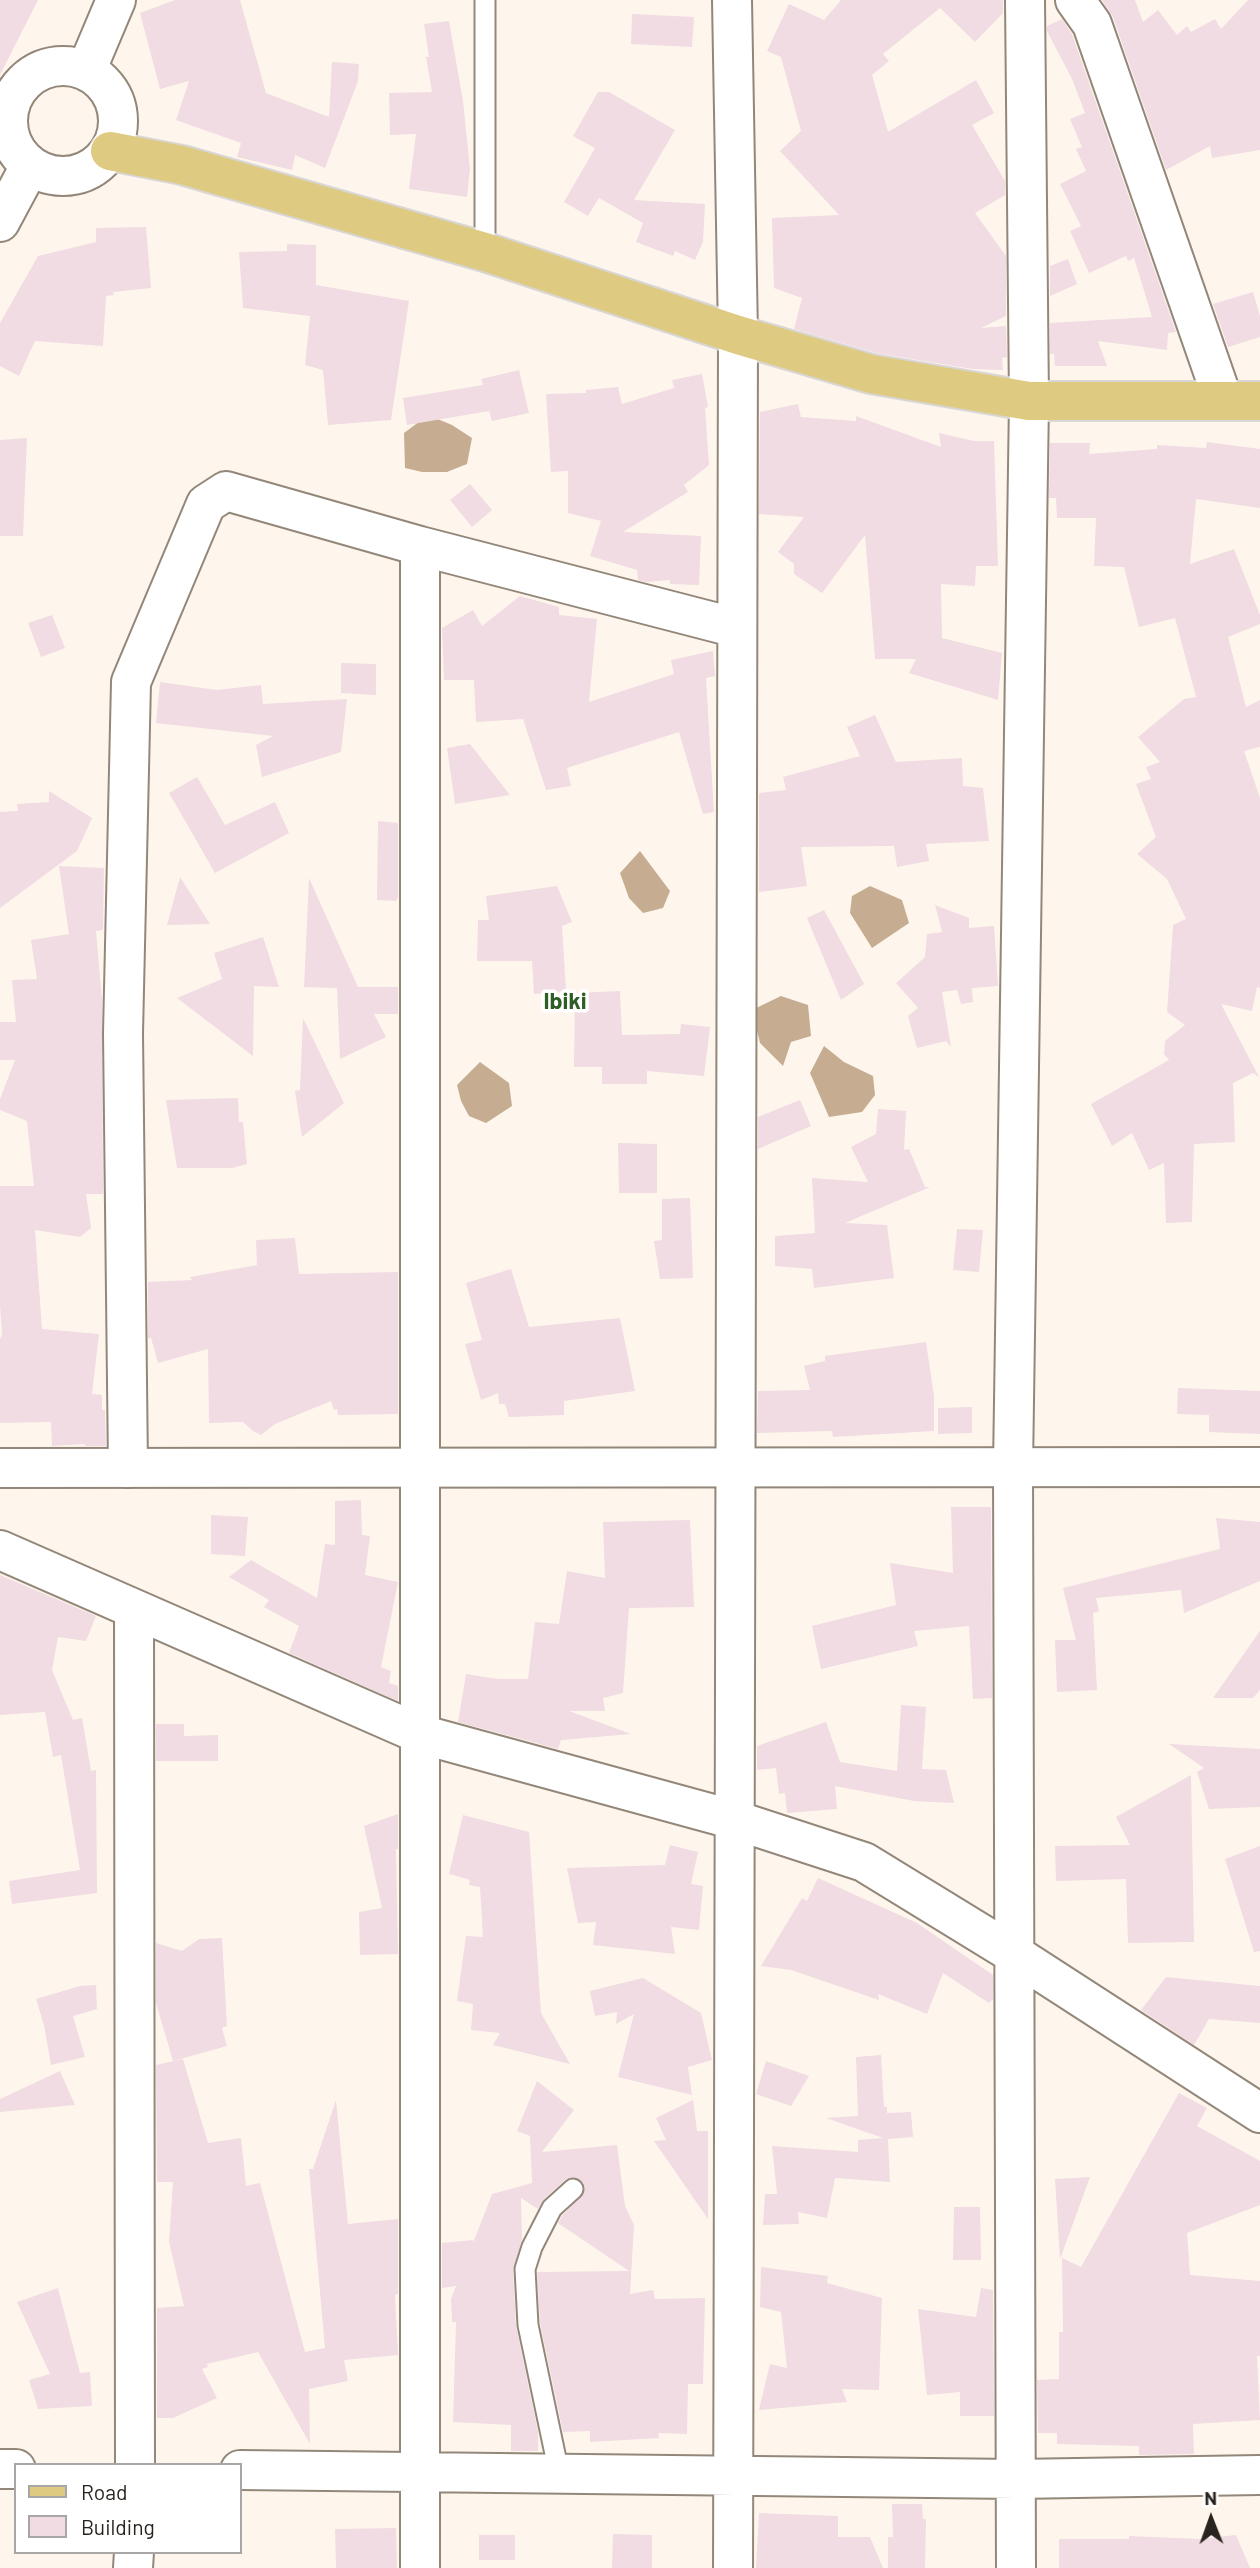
<!DOCTYPE html>
<html>
<head>
<meta charset="utf-8">
<style>
	body { margin:0 }
	#map { position:relative; width:1260px; height:2568px; overflow:hidden; background:#fef6ed; font-family:Barlow,sans-serif }
	canvas { display:block }
	.legend { position:absolute; left:14px; top:2463px; width:228px; height:91px; box-sizing:border-box; background:#fff; border:2px solid #a9a7a5; margin:0; padding:9px 12px; list-style:none; font-size:21px; color:#28231e }
	.legend li { display:flex; align-items:center; gap:14px; height:35px }
	.legend b { width:35px; border:2px solid #a9a7a5 }
	.north { position:absolute; left:1176px; top:2484px; width:70px; height:70px; -webkit-text-stroke:5px #fff; paint-order:stroke; rotate:359deg; font-size:19px; font-weight:700; line-height:28px; text-align:center; color:#28231e }
	.north::after { content:''; display:block; margin:auto; width:24px; height:32px; background:#28231e; clip-path:polygon(50% 0,100% 100%,50% 72%,0 100%) }
</style>
</head>
<body>
<div id="map">
<canvas width="1260" height="2568"></canvas>
<ul class="legend">
<li><b style="height:9px;background:#dfca82"></b>Road</li>
<li><b style="height:19px;background:#f0dce2"></b>Building</li>
</ul>
<div class="north">N</div>
</div>
<script>
const ctx = document.querySelector('canvas').getContext('2d');
ctx.lineJoin = 'round';
function fill(path, color) {
  ctx.fillStyle = color;
  ctx.fill(path, 'evenodd');
}
function toPath(rows) {
  const path = new Path2D();
  for (const r of rows) {
    if (r.length === 3) {
      path.moveTo(r[0] + r[2], r[1]);
      path.arc(r[0], r[1], r[2], 0, 2 * Math.PI);
      continue;
    }
    path.moveTo(r[0], r[1]);
    for (let i = 2; i < r.length; i += 2) path.lineTo(r[i], r[i + 1]);
  }
  return path;
}
function trace(path, color, width, dash) {
  ctx.strokeStyle = color;
  ctx.lineWidth = width;
  ctx.lineCap = dash ? 'butt' : 'round';
  ctx.setLineDash(dash || []);
  ctx.stroke(path);
}
function label(font, color, halo, rows, align = 'center') {
  ctx.font = font + ' Barlow,sans-serif';
  ctx.lineWidth = 7;
  ctx.setLineDash([]);
  ctx.textBaseline = 'middle';
  ctx.strokeStyle = halo;
  ctx.fillStyle = color;
  for (const [text, x, y, turn = 0] of rows) {
    ctx.save();
    ctx.translate(x, y);
    ctx.rotate((+turn || 0) * Math.PI / 180);
    ctx.textAlign = isNaN(turn) ? turn : align;
    if (halo) ctx.strokeText(text, 0, 0);
    ctx.fillText(text, 0, 0);
    ctx.restore();
  }
}
const forest = toPath([
	[428,415,452,425,472,438,467,464,447,472,422,472,405,468,404,433],
	[640,851,670,891,663,908,643,913,629,898,620,873],
	[870,886,902,900,909,923,872,948,850,913,852,896],
	[781,996,808,1005,811,1036,791,1042,783,1066,760,1043,752,1010],
	[824,1046,844,1062,873,1076,875,1095,862,1112,829,1117,810,1073],
	[480,1062,509,1083,512,1106,486,1123,469,1116,461,1101,457,1085]
]);
const building = toPath([
	[0,0,38,0,0,75],
	[175,0,240,0,266,93,329,117,332,62,359,64,358,81,325,168,295,155,292,170,237,157,241,143,176,120,189,81,160,89,140,13],
	[841,0,1003,0,1003,13,975,42,940,8,883,54,889,61,872,75,888,132,976,80,994,113,972,125,1005,181,1005,195,975,213,1006,256,1006,316,981,328,1006,326,1007,357,1002,358,1003,370,972,369,876,353,794,329,802,298,774,288,772,218,839,215,780,151,801,131,781,57,767,51,789,4,824,20],
	[1102,0,1135,0,1143,22,1158,10,1177,35,1187,26,1191,32,1215,19,1221,29,1248,0,1260,0,1260,150,1212,158,1210,146,1166,170,1113,17],
	[632,14,694,17,692,47,631,44],
	[1062,19,1072,34,1176,332,1168,333,1167,350,1098,341,1107,366,1055,366,1054,354,1050,354,1050,323,1152,317,1134,258,1128,261,1126,256,1089,273,1070,231,1081,226,1060,184,1086,171,1076,149,1082,147,1070,119,1085,113,1072,79,1047,31,1047,26],
	[449,21,463,101,470,169,467,197,409,189,416,134,390,135,389,93,432,92,426,57,429,57,424,24],
	[598,92,609,92,675,130,634,200,705,204,703,242,695,260,675,251,673,256,636,242,643,223,599,198,588,216,564,202,595,148,573,136],
	[146,227,151,288,113,292,114,295,106,296,103,346,35,341,19,376,0,366,0,323,38,256,96,242,96,228],
	[287,244,316,245,316,285,409,301,391,420,328,425,323,370,305,365,310,316,243,308,239,252,287,251],
	[1068,259,1077,284,1050,296,1050,266],
	[1253,292,1260,316,1260,337,1228,347,1213,304],
	[519,370,529,413,492,421,489,411,407,425,403,398,483,385,481,379],
	[702,374,708,407,705,408,709,465,684,485,688,492,623,532,701,536,699,585,670,584,670,580,646,582,638,580,637,570,590,556,601,521,568,513,568,471,551,472,546,394,586,393,586,390,618,387,622,404,674,388,672,380],
	[798,404,801,417,856,421,856,416,941,447,939,433,974,441,994,441,998,566,976,566,975,586,941,584,942,638,1002,653,998,700,909,673,916,659,875,659,865,535,822,593,794,574,794,564,778,552,804,517,759,514,760,412],
	[27,438,23,536,0,536,0,440],
	[1207,442,1260,449,1260,508,1196,499,1190,564,1234,549,1260,615,1260,624,1228,637,1246,707,1260,700,1260,747,1244,751,1260,798,1260,988,1257,987,1252,1011,1221,1004,1259,1077,1253,1073,1233,1083,1235,1142,1194,1144,1192,1222,1166,1223,1164,1163,1149,1170,1132,1133,1112,1146,1091,1104,1169,1060,1164,1054,1165,1041,1185,1025,1167,1012,1173,925,1186,919,1167,879,1137,854,1156,837,1136,784,1151,779,1146,767,1160,762,1138,737,1184,699,1196,697,1175,618,1139,627,1124,567,1094,566,1096,518,1057,518,1056,498,1049,498,1050,443,1090,443,1089,454,1157,449,1157,445,1206,448],
	[470,484,492,510,472,527,450,500],
	[520,596,559,607,559,615,597,619,589,702,674,674,671,660,713,651,715,676,706,678,714,812,703,814,679,732,567,768,571,786,546,790,523,719,476,722,474,680,444,680,442,628,473,610,482,626],
	[52,615,65,648,41,657,28,623],
	[341,663,376,664,376,695,341,693],
	[160,682,217,690,261,685,263,704,347,699,341,752,262,777,256,745,273,736,156,723],
	[875,715,896,762,962,758,963,786,983,788,989,841,926,844,929,861,897,867,894,846,801,847,807,886,759,892,759,793,786,790,783,777,860,756,847,727],
	[470,744,510,795,455,804,447,748],
	[197,777,225,825,275,802,289,833,215,873,169,793],
	[49,791,92,818,77,851,0,908,0,812,18,811,17,804,49,802],
	[378,821,398,823,398,897,396,901,377,900],
	[59,866,104,868,103,930,96,931,102,1001,103,1191,103,1194,86,1194,91,1228,80,1237,35,1230,42,1329,99,1334,92,1394,102,1395,102,1410,105,1410,106,1446,85,1446,85,1444,52,1446,51,1422,0,1423,0,1339,2,1335,0,1305,0,1186,34,1186,27,1121,0,1110,0,1099,15,1060,0,1060,0,1022,16,1022,12,980,37,979,31,940,69,934],
	[180,877,210,924,167,925],
	[309,878,358,987,398,987,398,1014,374,1014,386,1037,340,1059,337,988,304,987],
	[557,886,572,922,562,926,566,991,534,994,532,961,477,961,478,920,489,920,486,896],
	[935,905,969,918,969,928,994,926,998,986,972,988,973,1002,961,1004,957,990,942,992,951,1047,946,1041,917,1048,908,1016,918,1008,896,983,925,957,927,934,942,932],
	[824,910,864,984,841,1000,807,918],
	[263,937,279,987,254,986,253,1056,177,998,222,979,214,953],
	[620,991,622,1035,680,1034,681,1024,710,1027,704,1076,647,1071,647,1084,602,1084,602,1067,574,1067,575,993],
	[303,1018,344,1103,302,1137,295,1091,300,1090],
	[238,1098,239,1122,243,1122,247,1164,232,1168,177,1168,166,1100],
	[800,1100,811,1126,758,1149,758,1117],
	[878,1109,906,1111,904,1150,909,1149,925,1187,930,1187,845,1223,887,1225,894,1278,814,1288,812,1269,775,1266,775,1236,815,1233,812,1178,868,1182,851,1147,876,1134],
	[618,1143,657,1144,657,1193,619,1193],
	[690,1198,693,1278,660,1279,654,1241,662,1240,662,1199],
	[957,1229,983,1230,979,1272,953,1270],
	[295,1238,299,1274,398,1272,398,1414,338,1415,337,1409,334,1410,331,1401,275,1424,261,1435,253,1431,243,1422,209,1423,208,1349,158,1363,151,1338,148,1338,148,1282,192,1280,190,1277,257,1265,256,1240],
	[511,1269,529,1327,620,1318,635,1391,564,1401,564,1415,509,1417,505,1404,499,1404,498,1393,481,1400,465,1344,482,1340,466,1283],
	[926,1342,934,1396,934,1431,833,1437,832,1431,757,1433,758,1391,810,1390,804,1366,825,1361,825,1356],
	[1178,1388,1260,1391,1260,1434,1209,1432,1209,1415,1177,1414],
	[972,1407,972,1433,938,1434,938,1408],
	[361,1500,362,1535,370,1536,365,1575,398,1582,381,1667,391,1671,389,1683,398,1686,398,1701,289,1653,299,1626,264,1607,269,1600,229,1577,251,1560,317,1598,325,1544,335,1545,335,1501],
	[951,1507,991,1507,992,1698,973,1699,969,1626,914,1631,918,1646,821,1669,812,1626,896,1605,890,1563,953,1573],
	[211,1515,248,1517,245,1556,211,1554],
	[1216,1518,1260,1522,1260,1581,1184,1613,1181,1590,1096,1598,1099,1611,1093,1613,1097,1690,1057,1692,1055,1640,1076,1640,1063,1588,1220,1549],
	[690,1520,694,1607,629,1608,623,1693,603,1698,605,1711,569,1711,631,1734,561,1740,558,1749,458,1722,466,1674,497,1679,528,1679,535,1622,559,1624,567,1571,605,1578,603,1522],
	[0,1575,96,1616,86,1641,58,1637,52,1670,73,1720,82,1718,91,1771,96,1770,97,1893,12,1904,9,1881,80,1870,61,1755,53,1757,45,1712,0,1715],
	[1260,1631,1260,1690,1253,1698,1213,1698],
	[901,1705,926,1707,922,1769,946,1770,954,1803,914,1801,835,1786,837,1809,787,1813,785,1793,779,1794,776,1768,757,1770,757,1746,826,1722,840,1762,897,1771],
	[156,1724,184,1724,184,1736,218,1735,218,1761,156,1761],
	[1169,1744,1260,1749,1260,1807,1209,1809,1197,1772,1204,1768],
	[1191,1775,1194,1942,1128,1943,1126,1879,1056,1881,1055,1846,1130,1845,1116,1817],
	[398,1814,398,1849,396,1849,398,1954,360,1955,359,1912,382,1908,364,1826],
	[463,1815,529,1832,541,2013,570,2064,493,2045,500,2033,471,2030,473,2004,457,2001,466,1936,483,1937,480,1887,469,1885,470,1880,449,1874],
	[670,1845,698,1852,691,1884,703,1886,699,1930,671,1927,675,1954,593,1945,596,1922,578,1923,567,1868,665,1865],
	[1260,1846,1260,1951,1254,1952,1225,1859],
	[818,1878,917,1923,993,1975,993,1999,989,2003,943,1973,927,2014,878,1994,879,2000,791,1970,761,1966,802,1898,807,1901],
	[222,1938,227,2026,222,2028,227,2046,173,2061,156,2003,156,1943,182,1951,199,1939],
	[1166,1977,1260,1986,1260,2023,1209,2019,1194,2045,1141,2010],
	[643,1978,701,2013,712,2060,688,2067,692,2095,618,2077,634,2014,616,2024,617,2012,595,2016,590,1991],
	[96,1985,97,2009,73,2016,85,2057,51,2065,44,2025,36,1999,80,1986],
	[881,2055,884,2107,887,2107,887,2113,911,2112,913,2137,888,2139,890,2182,835,2178,827,2218,798,2212,799,2224,763,2225,765,2194,777,2194,772,2146,858,2152,858,2140,883,2138,826,2118,858,2116,856,2057],
	[183,2059,208,2143,241,2138,246,2186,260,2183,305,2352,325,2348,309,2169,313,2169,336,2100,348,2224,398,2219,398,2294,395,2295,398,2355,344,2360,348,2381,309,2389,310,2444,258,2352,207,2364,208,2367,202,2369,217,2398,173,2418,157,2418,157,2308,184,2306,169,2242,173,2182,157,2182,156,2065],
	[766,2061,809,2076,791,2106,756,2094],
	[60,2071,75,2105,0,2112,0,2099],
	[537,2081,574,2110,542,2152,617,2145,625,2206,634,2225,630,2294,653,2290,655,2299,705,2298,703,2384,688,2384,687,2434,658,2433,659,2438,590,2442,590,2431,563,2432,540,2323,537,2272,629,2271,558,2223,562,2216,584,2193,582,2181,576,2177,565,2180,544,2199,538,2209,521,2198,522,2240,513,2269,516,2326,538,2432,538,2451,511,2451,511,2425,453,2422,456,2322,452,2322,451,2299,456,2286,442,2288,442,2243,473,2240,473,2243,492,2194,532,2183,530,2136,517,2131],
	[1179,2093,1207,2108,1197,2126,1260,2161,1260,2205,1187,2233,1190,2275,1260,2281,1260,2356,1257,2356,1260,2420,1193,2424,1194,2454,1139,2455,1139,2446,1057,2444,1057,2433,1038,2433,1037,2380,1059,2379,1059,2332,1063,2332,1062,2258,1081,2267],
	[693,2100,697,2131,708,2131,708,2219,654,2141,666,2140,656,2118],
	[1090,2177,1060,2259,1055,2179],
	[954,2207,980,2207,981,2260,953,2260],
	[761,2267,828,2276,827,2283,882,2298,879,2390,842,2389,847,2402,759,2410,770,2364,787,2368,781,2312,760,2307],
	[58,2288,80,2373,90,2372,92,2406,38,2409,29,2380,50,2374,17,2302],
	[981,2288,993,2290,994,2416,960,2416,960,2392,927,2395,918,2309,976,2317],
	[892,2504,922,2504,923,2519,926,2519,925,2568,888,2568,888,2537,893,2537],
	[759,2513,838,2516,838,2537,870,2537,883,2568,756,2568],
	[396,2528,397,2568,336,2568,335,2529],
	[613,2534,652,2535,652,2568,612,2568],
	[479,2535,515,2535,515,2560,479,2560],
	[1236,2535,1250,2568,1059,2568,1059,2539,1129,2539,1129,2536,1200,2539]
]);
const service = toPath([
	[485,252,485,0],
	[559,2473,528,2325,525,2269,532,2247,552,2208,573,2189]
]);
const minor = toPath([
	[732,0,738,335,733,2568],
	[1075,0,1092,24,1223,400],
	[128,1468,123,1033,131,682,206,504,226,491,420,546,737,628],
	[0,1550,420,1734,735,1820,864,1862,1014,1954,1260,2113],
	[134,1610,135,2465],
	[0,2469,16,2469],
	[240,2470,1016,2479,1260,2475],
	[133,2568,134,2552],
	[420,2568,420,546],
	[1016,2568,1013,1467,1029,401,1025,0]
]);
const tertiary = toPath([
	[63,121,55],
	[86,71,116,0],
	[0,222,30,166],
	[0,1468,1260,1467]
]);
const primary = toPath([
	[110,151,182,165,485,252,738,335,871,374,1029,401,1260,401]
]);
const neighbourhoodNames = [
	["Ibiki",565,1001]
];
fill(forest, '#c6ad91');
fill(building, '#f0dce2');
trace(service, '#938779', 23);
trace(minor, '#938779', 42);
trace(tertiary, '#938779', 42);
trace(primary, '#d8d7d6', 42);
trace(service, '#fff', 19);
trace(minor, '#fff', 38);
trace(tertiary, '#fff', 38);
trace(primary, '#dfca82', 38);
label('bold 23px', '#2e5e26', '#fff', neighbourhoodNames);
</script>
</body>
</html>
